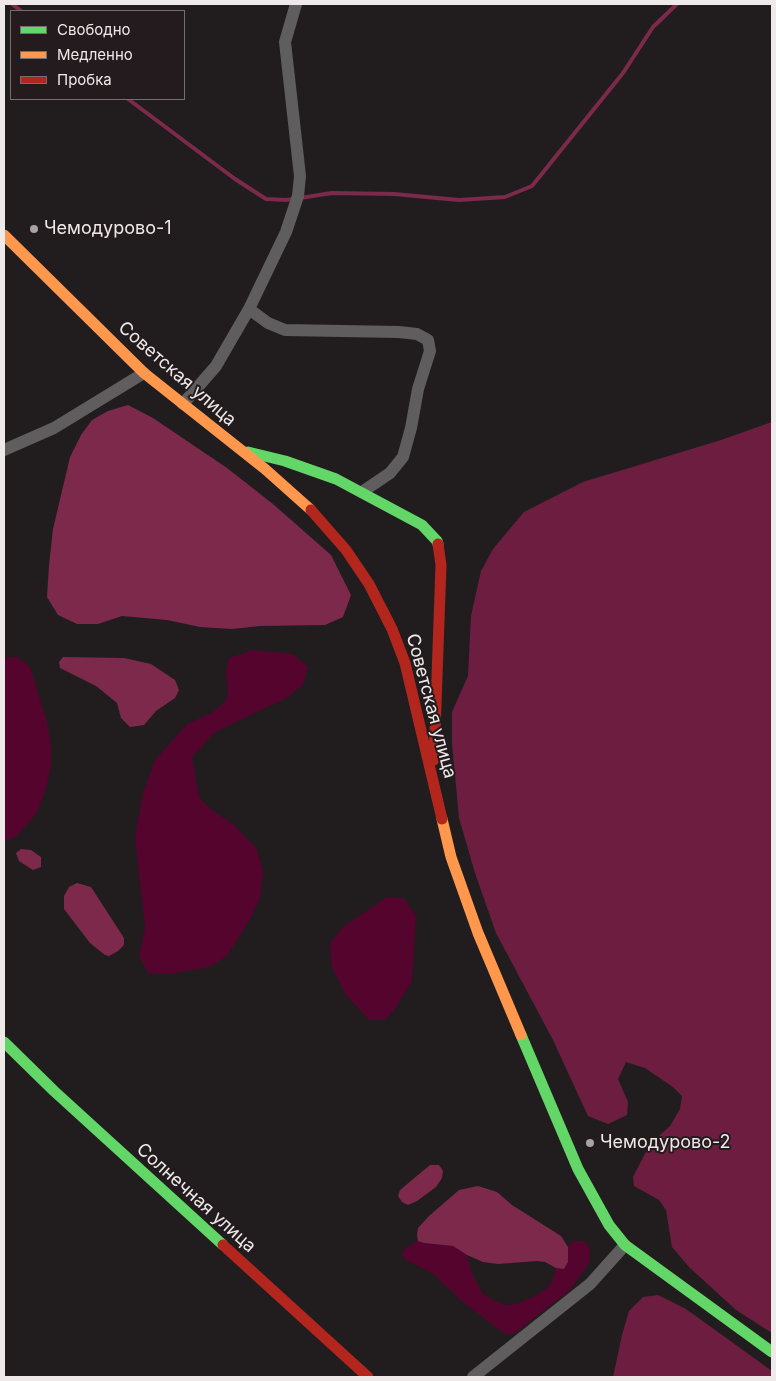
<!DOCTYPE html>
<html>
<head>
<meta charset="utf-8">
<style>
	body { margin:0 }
	#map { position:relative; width:776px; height:1381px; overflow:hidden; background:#211d1e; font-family:Inter,sans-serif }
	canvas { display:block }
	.frame { position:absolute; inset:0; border:5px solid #efe9ea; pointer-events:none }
	.legend { position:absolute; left:10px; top:10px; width:175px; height:90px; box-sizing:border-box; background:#231b1d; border:1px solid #756d6f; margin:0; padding:6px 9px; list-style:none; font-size:15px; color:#efe9ea }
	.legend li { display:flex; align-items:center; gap:10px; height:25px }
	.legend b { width:25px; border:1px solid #756d6f }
</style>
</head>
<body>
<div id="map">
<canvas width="776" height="1381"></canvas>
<div class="frame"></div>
<ul class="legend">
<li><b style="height:6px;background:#63d668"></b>Свободно</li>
<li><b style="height:6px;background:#ff974d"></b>Медленно</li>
<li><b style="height:6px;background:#b3261e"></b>Пробка</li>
</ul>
</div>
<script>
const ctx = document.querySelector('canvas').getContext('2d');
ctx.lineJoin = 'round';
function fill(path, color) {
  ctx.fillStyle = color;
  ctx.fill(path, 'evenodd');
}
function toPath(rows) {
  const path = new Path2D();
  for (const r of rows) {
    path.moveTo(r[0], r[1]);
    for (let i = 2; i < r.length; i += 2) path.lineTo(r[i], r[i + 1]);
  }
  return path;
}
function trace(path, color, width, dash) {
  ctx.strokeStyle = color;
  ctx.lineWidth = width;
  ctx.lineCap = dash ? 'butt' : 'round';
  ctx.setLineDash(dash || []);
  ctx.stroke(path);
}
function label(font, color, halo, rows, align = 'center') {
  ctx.font = font + ' Inter,sans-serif';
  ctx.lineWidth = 4;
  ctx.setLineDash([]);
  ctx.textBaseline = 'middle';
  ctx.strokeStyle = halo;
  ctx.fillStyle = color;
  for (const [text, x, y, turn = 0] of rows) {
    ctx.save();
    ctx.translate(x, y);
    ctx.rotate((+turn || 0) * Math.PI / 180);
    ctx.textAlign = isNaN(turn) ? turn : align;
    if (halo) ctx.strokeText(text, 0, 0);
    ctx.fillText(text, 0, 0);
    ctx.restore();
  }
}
const green = toPath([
	[252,650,293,654,308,667,302,686,285,699,250,715,214,733,192,757,199,797,209,808,233,824,257,849,263,872,260,898,249,921,227,956,209,967,169,974,148,973,139,956,145,928,135,837,143,793,155,760,187,724,211,713,225,702,228,692,226,670,229,658],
	[8,657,18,657,30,667,47,722,51,746,51,765,46,789,37,812,18,835,4,842,4,660],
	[387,897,404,898,416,916,412,981,394,1010,385,1020,369,1020,345,994,332,967,330,943,344,926],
	[418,1241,424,1243,453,1246,467,1255,471,1271,482,1293,493,1300,504,1305,516,1304,535,1296,550,1286,555,1273,556,1268,564,1269,568,1262,568,1247,573,1241,584,1241,590,1249,589,1263,570,1290,515,1333,505,1334,464,1303,432,1273,406,1260,402,1255,405,1248]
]);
const forest = toPath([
	[772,422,772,1333,736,1310,689,1267,672,1247,666,1210,659,1200,634,1186,633,1177,650,1144,670,1126,680,1109,682,1096,673,1087,645,1068,626,1062,618,1079,628,1102,627,1115,608,1124,588,1116,553,1040,496,933,475,873,459,818,452,743,452,712,468,676,471,616,481,571,493,549,524,512,583,482,721,440],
	[658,1295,686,1309,772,1371,772,1377,613,1377,622,1335,629,1311,643,1297]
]);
const water = toPath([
	[128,405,153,418,227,468,273,504,331,555,351,595,343,617,325,625,260,626,232,629,200,627,167,620,122,616,98,624,77,624,58,615,47,597,49,565,53,529,70,457,81,435,92,420,108,411],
	[63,657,124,658,151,664,175,680,179,690,175,698,156,711,144,725,130,727,121,718,117,703,96,686,60,668,59,662],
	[21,849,31,850,41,857,41,867,33,870,19,861,16,853],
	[77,883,91,887,124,938,124,945,118,951,109,956,105,955,90,943,64,909,64,896,69,887],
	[430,1165,439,1165,443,1171,442,1178,436,1187,417,1201,408,1205,402,1202,398,1196,400,1190],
	[478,1186,497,1192,512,1205,561,1236,568,1247,568,1262,564,1269,556,1268,545,1262,537,1261,498,1264,483,1262,467,1255,453,1246,424,1243,418,1241,417,1235,418,1228,429,1216,459,1190]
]);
const stream = toPath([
	[12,4,21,11],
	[128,99,235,179,266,199,286,200,293,199],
	[300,198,332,193,394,194,459,200,505,197,532,186,623,73,653,27,677,4]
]);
const street = toPath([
	[249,309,268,323,285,330,399,332,417,334,428,340,430,351,418,389,411,428,403,457,390,473,362,492],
	[183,404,216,366,249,309,286,232,298,196,300,176,285,42,296,4],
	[4,450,54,428,144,373],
	[473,1377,590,1284,625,1245]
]);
const fast = toPath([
	[248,452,285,461,336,479,422,525,437,541,438,544],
	[521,1035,578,1169,609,1225,625,1245,772,1352],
	[4,1042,54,1091,223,1245]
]);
const slow = toPath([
	[4,235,144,373,265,469,311,510],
	[442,819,451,857,478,933,521,1035]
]);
const jam = toPath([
	[311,510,346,550,369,584,392,629,405,663,442,819],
	[434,760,441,565,438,544],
	[223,1245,368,1377]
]);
const markers = [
	[34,229,5,"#a7a2a3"],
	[590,1143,5,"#a7a2a3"]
];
const poiNames = [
	["Чемодурово-1",44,229],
	["Чемодурово-2",600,1143]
];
const streetNames = [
	["Советская улица",177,374,41],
	["Советская улица",431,706,75],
	["Солнечная улица",196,1198,42]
];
fill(green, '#55042d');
fill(forest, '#6d1e40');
fill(water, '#7c294b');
trace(stream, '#7c294b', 4);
trace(street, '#605d5e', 12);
trace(fast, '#63d668', 11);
trace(slow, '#ff974d', 11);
trace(jam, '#b3261e', 11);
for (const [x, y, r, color] of markers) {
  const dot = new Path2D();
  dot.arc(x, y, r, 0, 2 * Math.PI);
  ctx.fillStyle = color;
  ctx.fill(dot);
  trace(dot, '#231b1d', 2);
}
label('18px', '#efe9ea', '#231b1d', poiNames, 'left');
label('18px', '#efe9ea', '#231b1d', streetNames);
</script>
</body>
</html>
